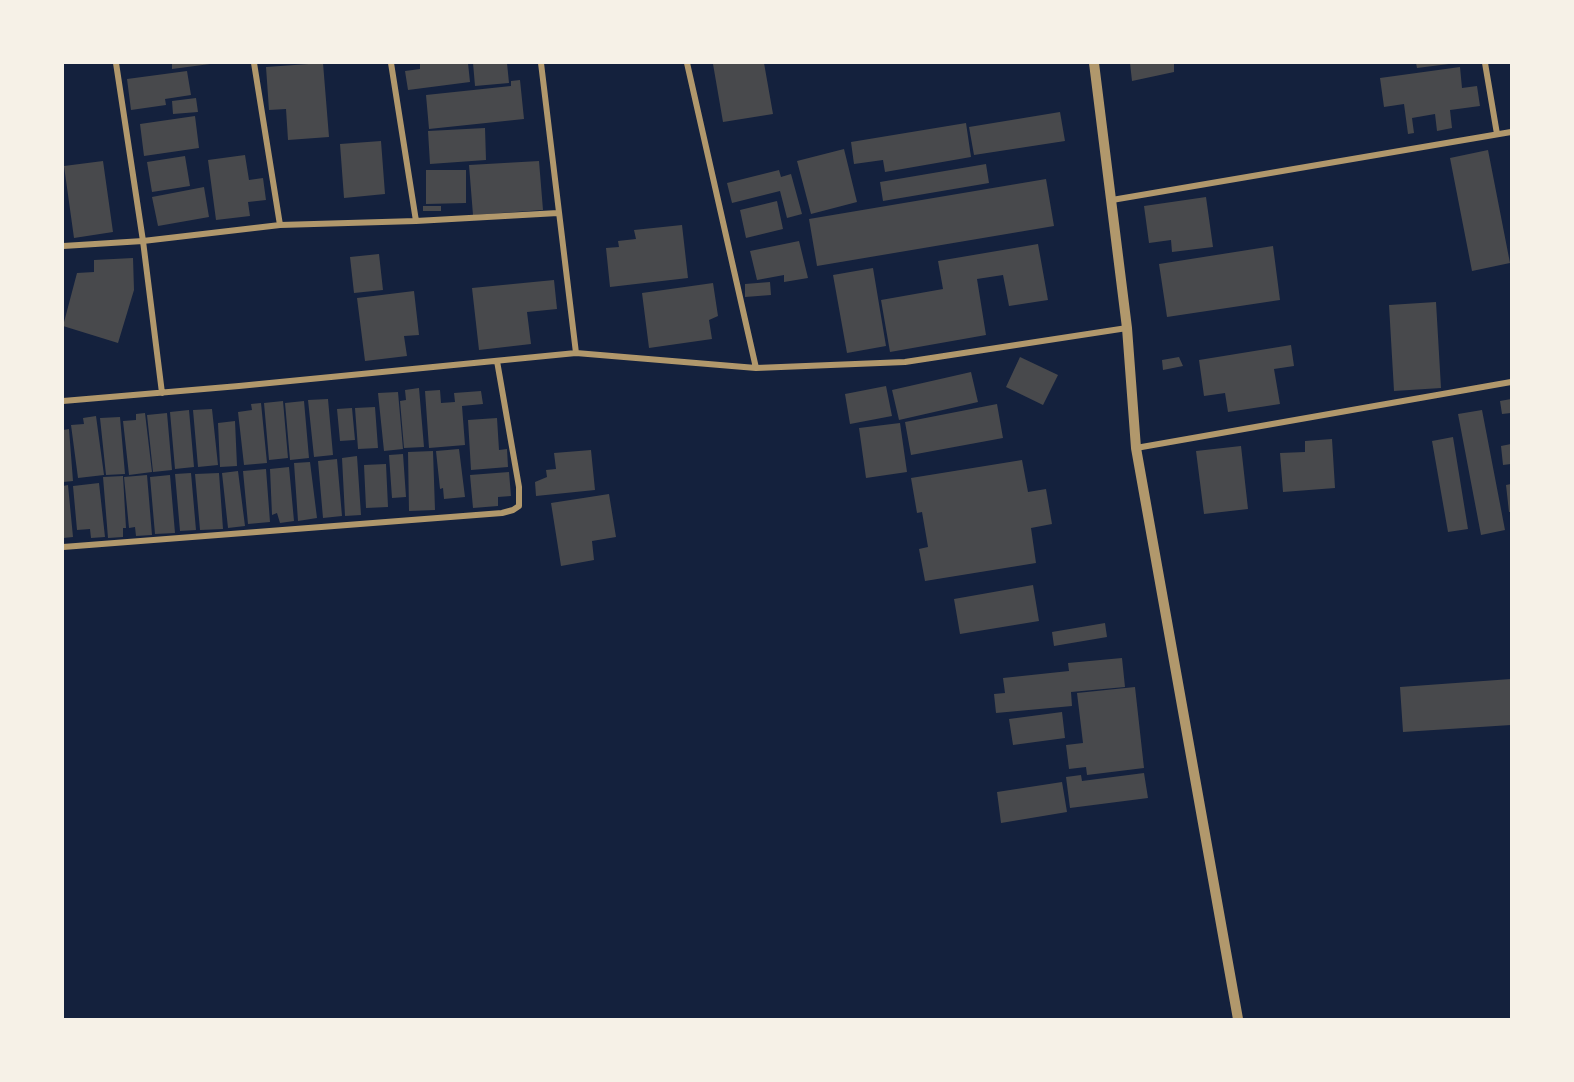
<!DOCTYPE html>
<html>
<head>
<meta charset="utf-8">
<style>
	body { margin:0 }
	#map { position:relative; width:1574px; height:1082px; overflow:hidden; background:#14213d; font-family:"Asap Condensed",sans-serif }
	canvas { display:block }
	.frame { position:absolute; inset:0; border:64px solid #f6f1e7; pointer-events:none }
</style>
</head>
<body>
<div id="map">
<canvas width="1574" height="1082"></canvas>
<div class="frame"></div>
</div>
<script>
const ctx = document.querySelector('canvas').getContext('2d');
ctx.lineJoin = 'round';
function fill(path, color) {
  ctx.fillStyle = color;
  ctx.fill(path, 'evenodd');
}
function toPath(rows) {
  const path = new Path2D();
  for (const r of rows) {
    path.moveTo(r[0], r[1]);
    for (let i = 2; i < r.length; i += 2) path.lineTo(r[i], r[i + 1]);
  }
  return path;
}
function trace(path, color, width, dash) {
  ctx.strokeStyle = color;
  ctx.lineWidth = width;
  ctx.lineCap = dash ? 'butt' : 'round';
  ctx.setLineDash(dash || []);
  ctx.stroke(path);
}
const building = toPath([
	[172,63,210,63,210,64,172,69],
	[323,63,329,137,288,140,286,109,269,110,266,67],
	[420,63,468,63,470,82,408,90,405,71,420,69],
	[473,63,507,63,509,83,475,86],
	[717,63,764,63,773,114,723,122,713,64],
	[1130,63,1174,63,1174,72,1132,81],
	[1416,63,1449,63,1449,64,1417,68],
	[1460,67,1462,88,1477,86,1480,106,1450,110,1452,128,1437,131,1435,114,1412,118,1414,133,1408,134,1404,104,1384,107,1380,78],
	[187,71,191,95,165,99,166,105,131,110,127,79],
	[520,80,524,119,429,129,426,95,511,86,511,81],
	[196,98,198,112,173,114,172,101],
	[1060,112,1065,141,974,155,969,127],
	[195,116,199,148,144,156,140,124],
	[966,123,971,157,885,172,883,160,854,164,851,142],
	[485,128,486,160,430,164,428,131],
	[381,141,385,194,344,198,340,144],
	[844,149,857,202,811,214,797,161],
	[1488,150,1510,263,1472,271,1450,158],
	[245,155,249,180,263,178,266,200,248,202,250,216,216,220,208,160],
	[185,156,190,186,152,192,147,162],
	[103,161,113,232,74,238,64,166],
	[539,161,543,210,473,215,469,165],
	[986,164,989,183,883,201,880,182],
	[426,170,466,170,466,203,426,204],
	[779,170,781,177,791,174,802,214,787,218,780,191,732,203,727,183],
	[1046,179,1054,226,817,266,809,219],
	[204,187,209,217,158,226,152,197],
	[1206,197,1213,247,1172,252,1171,240,1149,243,1144,206],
	[777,201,783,229,746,238,740,210],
	[423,206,441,206,441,211,423,211],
	[682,225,688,278,610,287,606,248,619,247,618,241,636,239,634,230],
	[799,241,808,278,784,282,784,275,757,280,750,251],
	[1038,244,1048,300,1009,306,1003,275,977,279,986,335,890,352,881,300,943,289,938,261],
	[1273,246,1280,300,1167,317,1159,264],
	[379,254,383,290,354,293,350,257],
	[133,258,134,290,118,343,63,326,77,273,94,272,94,260],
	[873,268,886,346,847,353,833,275],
	[554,280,557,309,527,312,531,344,479,350,472,288],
	[770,282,771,295,745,297,745,284],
	[713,283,718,316,709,320,712,339,649,348,642,293],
	[414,291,419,335,404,336,407,356,365,361,357,298],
	[1436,302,1441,388,1394,391,1389,305],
	[1291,345,1294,366,1274,369,1280,404,1228,412,1225,393,1204,396,1199,360],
	[1020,357,1058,375,1043,405,1006,387],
	[1179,357,1183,366,1163,370,1162,360],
	[971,372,978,402,899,420,892,390],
	[886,386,892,416,850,424,845,394],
	[419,388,424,447,404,448,400,401,406,400,405,390],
	[440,390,441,403,455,402,454,393,481,391,483,404,462,406,465,445,429,448,425,391],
	[398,392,403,449,384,451,378,393],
	[328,399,333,455,314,457,308,400],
	[1511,399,1511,413,1502,414,1500,401],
	[283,401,288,458,269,460,264,403],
	[304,401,309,458,290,460,285,403],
	[261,403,267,463,244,465,238,412,252,410,251,404],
	[997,404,1003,438,911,455,905,422],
	[375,407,378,448,358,449,355,408],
	[352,408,355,440,340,441,337,409],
	[212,409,218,465,198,467,193,410],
	[189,410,194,467,175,469,170,412],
	[1482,410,1505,530,1481,535,1458,414],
	[145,413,152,472,129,475,123,421,136,420,136,414],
	[167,413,172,470,153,472,147,415],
	[96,416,104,475,78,478,71,425,84,424,83,418],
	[120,417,125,474,106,475,100,418],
	[497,418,499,450,507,449,508,467,471,470,468,420],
	[235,421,237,466,220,467,218,423],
	[900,423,907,472,866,478,859,428],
	[69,429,73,481,63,482,63,430],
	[1453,437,1468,529,1448,532,1432,441],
	[1332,439,1335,488,1283,492,1280,453,1305,452,1305,441],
	[1511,444,1511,464,1503,465,1501,446],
	[1241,446,1248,509,1204,514,1196,451],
	[459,449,465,497,444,499,443,488,440,489,436,451],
	[591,450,595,490,536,496,535,482,547,477,546,470,556,469,554,453],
	[433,451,435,510,409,511,408,452],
	[403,454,406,497,392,498,389,455],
	[357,456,361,515,345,516,342,458],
	[337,459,342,516,323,518,318,461],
	[1022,460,1028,492,1046,489,1052,524,1031,528,1036,563,925,581,919,549,928,547,922,512,917,513,911,478],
	[310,462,317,518,298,521,294,463],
	[386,464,388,507,366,508,364,465],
	[289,467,294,521,280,523,277,513,272,515,270,469],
	[266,469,270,522,248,524,243,471],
	[238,471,245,526,228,528,222,473],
	[509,472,511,496,498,497,498,506,473,508,470,475],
	[191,473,196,530,180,531,175,474],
	[219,473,223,529,200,530,195,474],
	[147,475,152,535,136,536,135,527,129,528,124,477],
	[170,475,175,533,155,534,150,477],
	[123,476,126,528,123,528,123,537,108,538,103,477],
	[99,483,105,537,91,538,90,529,77,530,73,486],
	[1511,484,1511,512,1509,512,1506,485],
	[68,485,73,537,63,538,63,486],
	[609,494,616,537,592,541,594,560,561,566,551,503],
	[1033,585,1039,621,960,634,954,599],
	[1105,623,1107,637,1054,646,1052,632],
	[1122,658,1125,687,1071,692,1072,706,996,713,994,694,1005,693,1003,678,1069,671,1068,663],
	[1511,679,1511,725,1403,732,1400,687],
	[1135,687,1144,768,1087,775,1086,767,1069,769,1066,745,1083,743,1077,693],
	[1062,712,1065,738,1013,745,1009,719],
	[1144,773,1148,798,1070,808,1066,777,1081,775,1082,781],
	[1062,782,1067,812,1001,823,997,792]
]);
const minor = toPath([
	[116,63,143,241,162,393],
	[254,63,280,225],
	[391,63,416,221],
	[541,63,576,353],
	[687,63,756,368],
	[1485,63,1497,134],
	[1112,200,1511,132],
	[63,246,143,241,280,225,416,221,558,213],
	[63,401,239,386,576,353,756,368,905,362,1127,328],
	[1136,448,1511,382],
	[63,547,502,513,513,510,519,506,519,487,497,361]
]);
const tertiary = toPath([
	[1094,63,1127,328,1136,448,1238,1019]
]);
fill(building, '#48494c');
trace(minor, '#b1986c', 6);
trace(tertiary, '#b1986c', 10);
</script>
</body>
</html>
